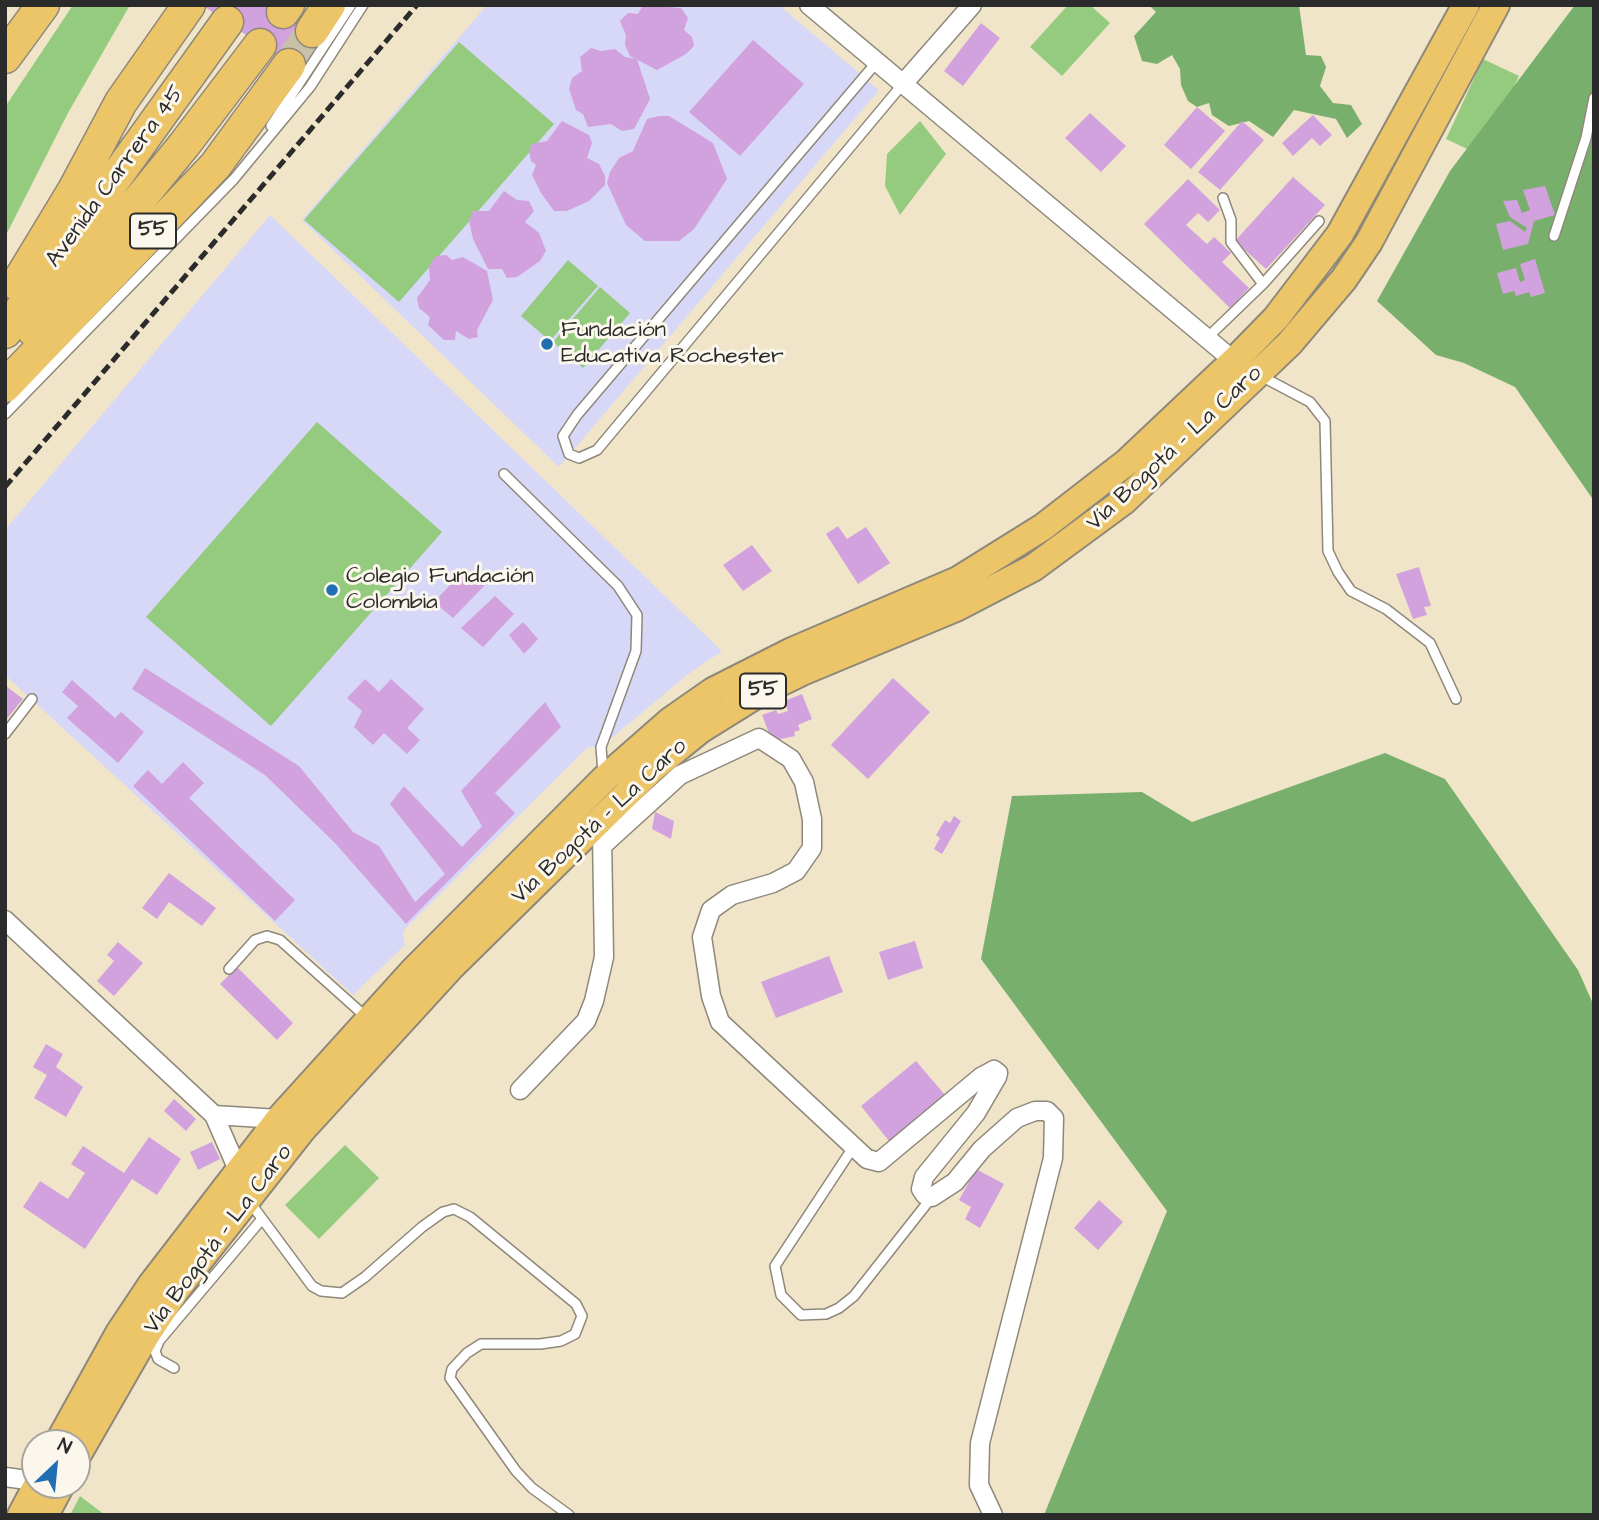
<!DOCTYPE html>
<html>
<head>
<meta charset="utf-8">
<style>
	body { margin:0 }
	#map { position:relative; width:1599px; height:1520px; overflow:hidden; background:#f1e5c9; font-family:"Architects Daughter",sans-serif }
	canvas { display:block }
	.frame { position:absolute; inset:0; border:7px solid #2b2b2b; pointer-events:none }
	.north { position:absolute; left:21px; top:1429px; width:70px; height:70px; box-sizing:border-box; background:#fbf7ec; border:2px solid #a8a59f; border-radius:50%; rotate:26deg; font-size:19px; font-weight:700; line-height:28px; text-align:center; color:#2b2b2b }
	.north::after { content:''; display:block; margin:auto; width:24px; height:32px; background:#1f6fb2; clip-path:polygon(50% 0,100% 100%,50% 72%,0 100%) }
</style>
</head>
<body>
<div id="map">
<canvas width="1599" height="1520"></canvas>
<div class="frame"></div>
<div class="north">N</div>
</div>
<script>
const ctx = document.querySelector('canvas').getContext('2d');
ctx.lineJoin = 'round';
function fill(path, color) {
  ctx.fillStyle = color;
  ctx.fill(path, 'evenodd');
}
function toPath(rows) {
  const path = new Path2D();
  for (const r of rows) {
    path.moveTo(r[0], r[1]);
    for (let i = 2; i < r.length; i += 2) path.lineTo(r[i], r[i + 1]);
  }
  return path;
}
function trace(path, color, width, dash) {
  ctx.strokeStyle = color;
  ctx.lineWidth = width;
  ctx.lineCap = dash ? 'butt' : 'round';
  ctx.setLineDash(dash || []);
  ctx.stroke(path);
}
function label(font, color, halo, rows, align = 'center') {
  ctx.font = font + ' "Architects Daughter",sans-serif';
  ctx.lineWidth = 6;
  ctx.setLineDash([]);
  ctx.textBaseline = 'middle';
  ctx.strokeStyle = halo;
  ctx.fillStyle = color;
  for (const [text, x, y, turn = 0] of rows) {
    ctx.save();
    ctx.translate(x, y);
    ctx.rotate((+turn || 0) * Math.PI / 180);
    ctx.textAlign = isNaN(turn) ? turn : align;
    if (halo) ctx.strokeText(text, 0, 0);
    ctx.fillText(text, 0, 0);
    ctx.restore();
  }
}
const built = toPath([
	[487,5,779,5,879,90,559,467,302,220],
	[270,215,722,651,687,675,601,747,588,747,403,931,405,945,353,995,5,675,5,530]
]);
const green = toPath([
	[73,5,130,5,68,113,5,237,5,107],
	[1068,5,1090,5,1110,23,1062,76,1030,47],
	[459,42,554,124,399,302,304,220],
	[1483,59,1519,76,1482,156,1446,139],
	[920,121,946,154,900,215,885,186,887,154],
	[568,260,598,286,550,341,521,316],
	[600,287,630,313,583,368,553,342],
	[317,422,442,532,271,726,146,617],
	[345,1145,379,1178,319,1239,285,1205],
	[80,1496,105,1515,70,1515]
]);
const forest = toPath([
	[1149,5,1299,5,1306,55,1321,56,1326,67,1320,86,1333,103,1351,105,1362,124,1347,138,1336,119,1294,110,1273,137,1249,121,1229,126,1212,115,1209,103,1197,107,1188,101,1181,85,1180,69,1172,55,1157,64,1142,61,1134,36,1156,12],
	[1575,5,1594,5,1594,501,1515,387,1464,363,1436,355,1377,301,1450,171],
	[1385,753,1445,779,1578,970,1594,1006,1594,1515,1044,1515,1167,1211,981,959,1012,796,1142,792,1192,822]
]);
const building = toPath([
	[202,5,274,5,324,40,302,73],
	[643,5,681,8,688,18,684,30,692,37,694,46,686,54,657,70,630,56,625,45,626,35,620,21,628,13,638,14],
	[981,23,1000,38,963,86,944,71],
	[753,40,804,84,740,156,689,112],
	[591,48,601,51,615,49,625,57,637,59,650,99,634,129,622,131,611,124,588,127,583,114,576,110,569,89,572,78,582,71,580,57],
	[1197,107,1225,131,1191,169,1164,145],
	[1090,113,1126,146,1101,172,1065,138],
	[1313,115,1332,135,1320,146,1312,138,1293,156,1282,143],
	[659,116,669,116,713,143,727,179,694,229,679,241,645,241,626,225,607,183,610,172,619,158,633,151,647,119],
	[562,121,589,135,592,143,587,158,599,164,605,176,605,185,589,201,567,211,554,211,541,193,532,175,536,165,531,161,529,151,532,144,547,141],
	[1242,121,1264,140,1220,190,1198,172],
	[1293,177,1325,205,1266,269,1235,241],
	[1188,179,1220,210,1208,222,1198,213,1186,225,1207,244,1214,237,1231,253,1222,262,1249,288,1230,308,1144,224],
	[1545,186,1555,215,1534,221,1528,244,1503,250,1496,224,1510,221,1525,232,1527,228,1510,217,1503,201,1517,200,1522,213,1530,210,1523,190],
	[504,191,517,200,529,201,534,211,525,222,539,233,546,251,540,261,517,277,507,278,502,269,488,269,473,239,469,221,473,211,489,211],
	[446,255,452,260,463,257,487,271,493,300,477,330,478,337,469,339,456,331,455,340,444,340,428,325,430,317,419,308,417,298,430,280,429,266,436,256],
	[1535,259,1545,293,1531,297,1529,292,1516,296,1514,291,1503,294,1497,273,1516,268,1520,282,1525,280,1520,264],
	[838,526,847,539,866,527,890,563,858,584,826,534],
	[752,545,772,571,743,591,723,565],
	[1419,567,1431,606,1424,607,1427,615,1413,619,1396,574],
	[466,568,485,585,453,618,434,602],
	[495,596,514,614,483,647,461,628],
	[523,622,538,639,524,654,509,635],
	[145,668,299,766,353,832,379,846,415,902,445,874,390,804,404,786,462,847,482,826,461,791,545,702,561,727,495,793,515,813,406,924,335,843,265,775,132,689],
	[893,678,930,712,868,779,831,745],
	[365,679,379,692,391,679,424,709,407,728,420,740,407,754,384,733,373,745,354,727,362,711,347,698],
	[72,680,115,718,121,712,144,732,118,763,67,718,78,706,62,692],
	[6,686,23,699,5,721,5,688],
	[802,694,812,719,798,725,800,730,794,732,795,736,772,741,762,715,776,710,778,714,788,711,784,701],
	[183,762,204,783,189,798,295,900,275,921,133,786,148,770,162,784],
	[655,812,674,821,671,839,652,829],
	[954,816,961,821,942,854,934,849,940,838,936,835,945,820,950,823],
	[169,873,216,908,202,926,169,902,157,919,142,908],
	[915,941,923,968,888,980,879,952],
	[118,942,143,963,114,996,97,981,114,961,107,955],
	[829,956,843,992,776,1018,761,982],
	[237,967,293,1023,277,1040,220,984],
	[46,1044,63,1054,56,1067,83,1087,66,1117,34,1098,47,1075,33,1067],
	[916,1061,945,1095,889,1141,861,1106],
	[174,1099,196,1119,186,1131,164,1111],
	[149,1137,181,1159,157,1195,132,1179,85,1249,23,1207,40,1181,68,1199,85,1173,71,1164,83,1146,124,1173],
	[212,1142,220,1159,198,1170,190,1152],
	[976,1169,1004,1184,980,1228,965,1219,971,1207,959,1200],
	[1099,1200,1123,1222,1098,1250,1074,1228]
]);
const highwayTunnel = toPath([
	[289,65,312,31]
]);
const lane = toPath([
	[876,63,577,415,563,436,569,454,579,458,597,450,902,85],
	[271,126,351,5],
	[1223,198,1231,220,1231,242,1263,284],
	[1554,236,1586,138,1594,98],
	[1207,338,1263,284,1319,221],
	[1259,375,1310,402,1325,421,1328,551,1338,572,1351,591,1386,609,1430,643,1456,699],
	[5,414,234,179,310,87,363,5],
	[504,474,618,586,637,615,636,651,601,747,603,773],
	[5,734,32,699],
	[229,969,255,940,267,936,280,940,366,1017],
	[854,1146,775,1266,781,1295,801,1315,826,1314,839,1308,854,1296,932,1197],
	[249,1201,312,1286,321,1291,342,1293,365,1277,422,1227,443,1212,454,1209,470,1217,576,1304,582,1316,575,1334,561,1341,540,1344,481,1344,467,1353,452,1369,450,1378,516,1471,532,1488,569,1515],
	[174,1368,158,1359,155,1351,159,1341,262,1219]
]);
const street = toPath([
	[809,5,1234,361],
	[902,85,972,5],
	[603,845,680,775,759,738,791,759,804,782,812,819,812,848,796,871,773,883,732,895,711,910,702,937,711,996,720,1022,867,1159,879,1162,981,1077,994,1070,998,1073,997,1077,976,1113,924,1177,921,1189,925,1195,932,1197,955,1182,982,1149,1017,1118,1035,1111,1047,1111,1054,1118,1053,1158,980,1443,979,1485,993,1515],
	[5,920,214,1115,238,1170],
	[520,1090,586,1021,594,1001,604,957,602,835],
	[214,1115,279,1119],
	[5,1477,35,1481]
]);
const primary = toPath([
	[58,1443,119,1333,151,1285,279,1119,413,971,604,779,670,721,713,691,792,651,958,580,1043,527,1127,462,1234,361,1276,318,1340,234,1466,5],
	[77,1456,147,1334,176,1290,302,1130,452,966,652,769,700,730,761,692,802,672,956,608,1033,568,1124,501,1289,344,1344,279,1369,242,1496,5],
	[21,1515,37,1485],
	[45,1515,61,1485]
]);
const highway = toPath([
	[283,12,288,5],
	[312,31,329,5],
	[5,57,43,5],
	[17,284,74,190,121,102,189,5],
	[33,330,184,145,260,45],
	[5,332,227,22],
	[5,386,215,166,289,65]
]);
const rail = toPath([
	[5,487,417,5]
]);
const markers = [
	[547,344,7,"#1f6fb2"],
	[332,590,7,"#1f6fb2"]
];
const shields = [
	[153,231,46],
	[763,691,46]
];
const shieldNames = [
	["55",153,231],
	["55",763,691]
];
const streetNames = [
	["Avenida Carrera 45",116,177,-54],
	["Vía Bogotá - La Caro",1175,449,-43],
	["Vía Bogotá - La Caro",600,822,-43],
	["Vía Bogotá - La Caro",219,1240,-53]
];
const poiNames = [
	["Fundación",561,331],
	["Educativa Rochester",561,357],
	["Colegio Fundación",346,577],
	["Colombia",346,603]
];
fill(built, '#d7d7f8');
fill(green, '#95cb7e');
fill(forest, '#78af6d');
fill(building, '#d2a2de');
trace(highwayTunnel, '#c9c0a9', 32, [32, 16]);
trace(lane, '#8e887a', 12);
trace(street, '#8e887a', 21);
trace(primary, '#8e887a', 30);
trace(highway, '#8e887a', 35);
trace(lane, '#fff', 9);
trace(street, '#fff', 18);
trace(primary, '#ecc569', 26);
trace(highway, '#ecc569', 32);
trace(rail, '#2b2b2b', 5, [10, 5]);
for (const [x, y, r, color] of markers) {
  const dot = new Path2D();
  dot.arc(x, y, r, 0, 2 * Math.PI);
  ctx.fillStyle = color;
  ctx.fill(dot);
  trace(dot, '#fbf7ec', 2.5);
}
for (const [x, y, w] of shields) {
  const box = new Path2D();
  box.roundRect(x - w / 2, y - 17.5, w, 35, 5);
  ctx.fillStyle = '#fbf7ec';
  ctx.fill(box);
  trace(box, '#2b2b2b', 2);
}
label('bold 21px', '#2b2b2b', null, shieldNames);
label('23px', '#2b2b2b', '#fbf7ec', streetNames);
label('23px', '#2b2b2b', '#fbf7ec', poiNames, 'left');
</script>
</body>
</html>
